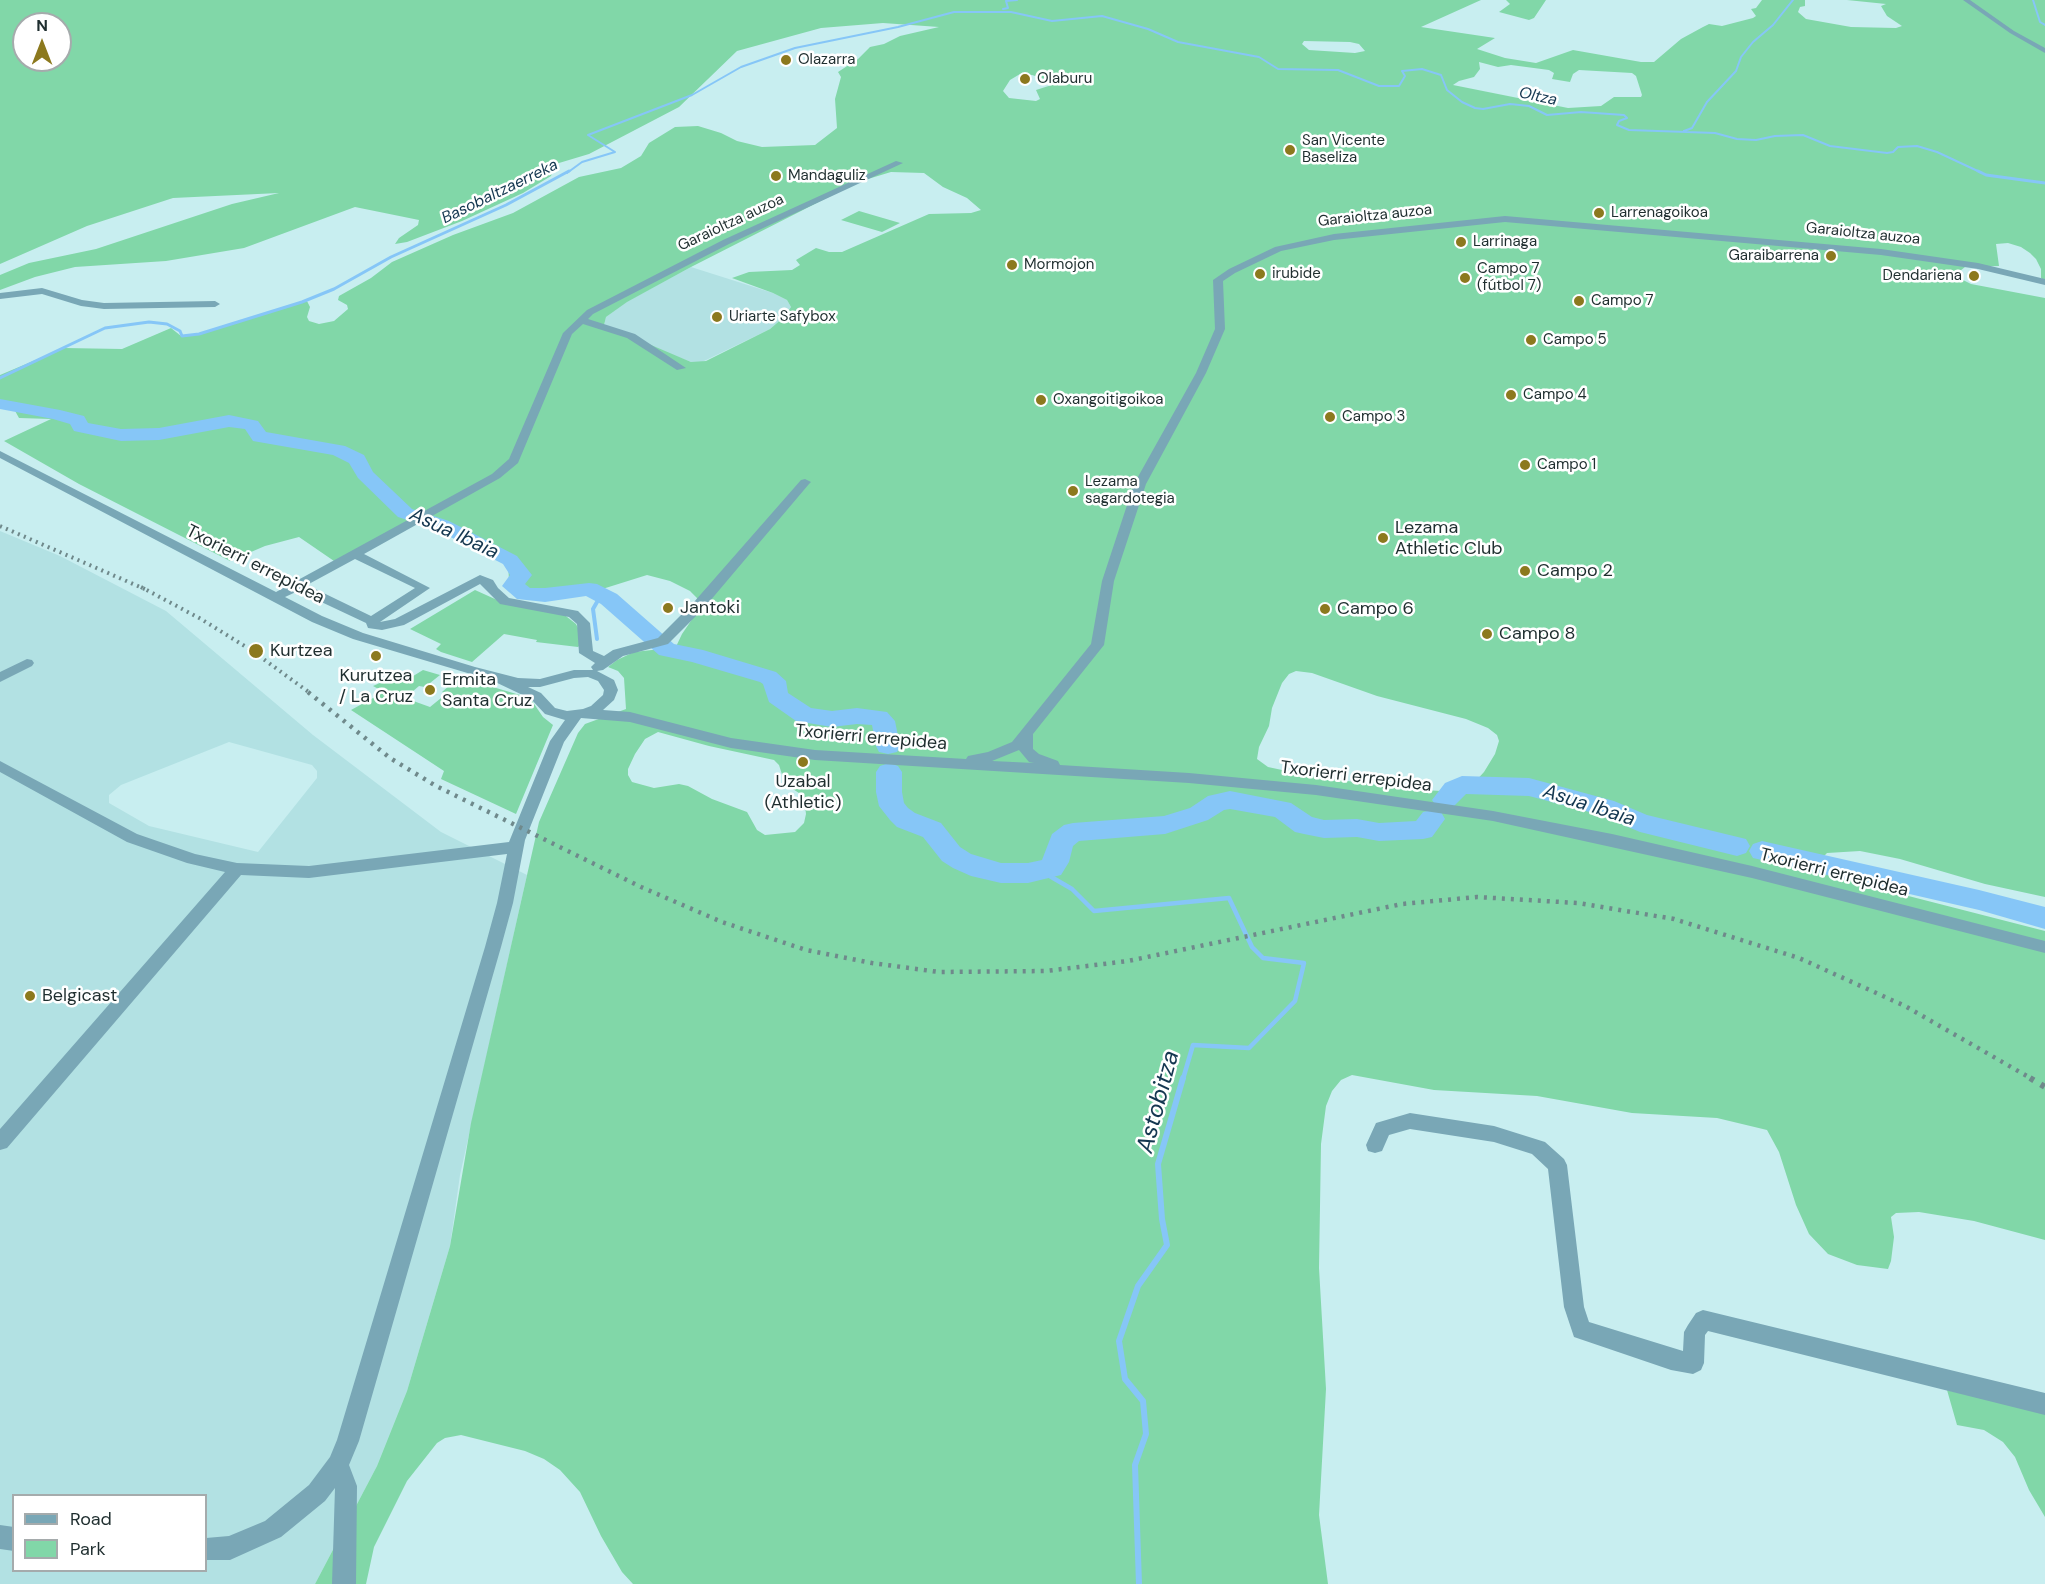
<!DOCTYPE html>
<html>
<head>
<meta charset="utf-8">
<style>
	body { margin:0 }
	#map { position:relative; width:2045px; height:1584px; overflow:hidden; background:#c8eef0; font-family:"DM Sans",sans-serif }
	canvas { display:block }
	.legend { position:absolute; left:12px; top:1494px; width:195px; height:78px; box-sizing:border-box; background:#fff; border:2px solid #a5abac; margin:0; padding:8px 10px; list-style:none; font-size:18px; color:#1f2e2f }
	.legend li { display:flex; align-items:center; gap:12px; height:30px }
	.legend b { width:30px; border:2px solid #a5abac }
	.north { position:absolute; left:12px; top:12px; width:60px; height:60px; box-sizing:border-box; background:#fff; border:2px solid #a5abac; border-radius:50%; rotate:0deg; font-size:16px; font-weight:700; line-height:24px; text-align:center; color:#1f2e2f }
	.north::after { content:''; display:block; margin:auto; width:21px; height:27px; background:#8c791e; clip-path:polygon(50% 0,100% 100%,50% 72%,0 100%) }
</style>
</head>
<body>
<div id="map">
<canvas width="2045" height="1584"></canvas>
<ul class="legend">
<li><b style="height:8px;background:#79a7b6"></b>Road</li>
<li><b style="height:16px;background:#81d7a8"></b>Park</li>
</ul>
<div class="north">N</div>
</div>
<script>
const ctx = document.querySelector('canvas').getContext('2d');
ctx.lineJoin = 'round';
function fill(path, color) {
  ctx.fillStyle = color;
  ctx.fill(path, 'evenodd');
}
function toPath(rows) {
  const path = new Path2D();
  for (const r of rows) {
    path.moveTo(r[0], r[1]);
    for (let i = 2; i < r.length; i += 2) path.lineTo(r[i], r[i + 1]);
  }
  return path;
}
function trace(path, color, width, dash) {
  ctx.strokeStyle = color;
  ctx.lineWidth = width;
  ctx.lineCap = dash ? 'butt' : 'round';
  ctx.setLineDash(dash || []);
  ctx.stroke(path);
}
function label(font, color, halo, rows, align = 'center') {
  ctx.font = font + ' "DM Sans",sans-serif';
  ctx.lineWidth = 5;
  ctx.setLineDash([]);
  ctx.textBaseline = 'middle';
  ctx.strokeStyle = halo;
  ctx.fillStyle = color;
  for (const [text, x, y, turn = 0] of rows) {
    ctx.save();
    ctx.translate(x, y);
    ctx.rotate((+turn || 0) * Math.PI / 180);
    ctx.textAlign = isNaN(turn) ? turn : align;
    if (halo) ctx.strokeText(text, 0, 0);
    ctx.fillText(text, 0, 0);
    ctx.restore();
  }
}
const built = toPath([
	[691,267,773,293,787,300,791,307,784,317,770,329,702,362,691,362,647,345,604,325,606,317,626,302],
	[0,531,60,556,166,611,313,735,441,832,527,875,460,1175,450,1246,407,1391,377,1466,315,1584,0,1584],
	[229,742,312,765,317,771,317,778,258,852,149,826,109,803,109,795,121,785],
	[14,1496,206,1496,206,1570,14,1570]
]);
const green = toPath([
	[0,0,1481,0,1421,27,1495,38,1477,49,1505,58,1536,63,1573,50,1641,62,1654,62,1681,39,1703,27,1709,24,1722,26,1753,18,1756,16,1751,9,1756,8,1762,0,1805,0,1805,6,1800,7,1798,12,1806,19,1851,27,1896,28,1902,26,1887,16,1881,6,1886,4,1847,0,2045,0,2045,281,2041,278,2041,269,2036,259,2030,253,2021,247,2008,243,1996,244,1999,266,1965,267,1960,271,1963,280,1971,284,2045,298,2045,897,1985,884,1900,859,1860,851,1827,853,1821,859,1828,867,1836,872,1885,890,2045,931,2045,1240,1974,1221,1919,1212,1896,1213,1891,1217,1894,1237,1891,1261,1888,1269,1857,1265,1828,1254,1809,1234,1796,1205,1779,1152,1767,1130,1717,1118,1632,1113,1537,1096,1434,1090,1352,1075,1341,1080,1332,1091,1326,1106,1321,1144,1319,1268,1326,1389,1319,1515,1328,1584,633,1584,622,1572,601,1536,580,1492,560,1470,544,1459,525,1451,461,1435,445,1438,437,1443,407,1481,374,1547,366,1584,315,1584,377,1466,407,1391,450,1246,471,1123,539,822,578,733,585,724,626,709,624,678,618,671,608,667,617,660,634,652,661,649,673,653,682,634,695,615,697,598,690,591,670,581,647,575,596,591,573,595,533,594,519,589,509,580,508,563,497,551,416,519,334,561,299,537,265,546,230,561,79,484,4,441,51,419,19,418,14,409,0,405,0,375,64,348,122,349,171,328,181,336,196,335,307,301,310,307,307,317,309,321,319,324,334,321,348,309,347,305,338,300,339,296,371,278,392,262,453,235,513,213,579,177,621,168,641,156,649,143,675,127,698,126,721,133,737,141,762,147,815,145,837,128,835,99,841,77,838,72,858,59,870,47,884,44,900,36,939,27,883,23,821,28,737,51,679,107,589,154,549,166,553,171,551,176,523,193,462,221,407,242,395,244,399,238,418,225,419,220,355,207,244,248,166,261,75,267,35,277,0,290,0,275,29,263,96,249,232,204,279,193,173,198,87,226,0,264],
	[24,24,60,24,60,60,24,60],
	[1304,41,1350,42,1359,44,1365,51,1355,53,1309,50,1302,44],
	[1479,62,1498,67,1511,65,1549,70,1554,73,1552,79,1570,82,1573,74,1579,70,1632,73,1636,76,1642,95,1641,97,1614,97,1601,106,1568,108,1453,85,1459,81,1474,77,1480,69],
	[1020,74,1032,75,1058,83,1036,90,1040,99,1036,101,1009,98,1003,91,1010,80],
	[891,172,924,173,943,187,967,198,981,210,971,213,929,214,842,252,829,252,816,248,796,260,800,265,792,270,749,272,732,278,773,293,787,300,791,307,784,317,770,329,706,361,691,362,604,325,606,317,627,302,691,267,858,182],
	[1296,671,1312,673,1377,696,1466,719,1488,728,1497,735,1499,741,1495,754,1484,772,1472,785,1458,792,1408,789,1310,776,1268,767,1257,759,1259,747,1269,726,1272,708,1282,683,1289,674],
	[658,732,709,746,774,760,779,765,785,784,799,793,804,798,806,814,804,823,795,832,765,835,757,830,747,812,712,799,688,786,679,784,654,788,632,782,628,775,628,769,635,754,645,739],
	[1506,0,1546,0,1534,18,1529,20,1499,12,1510,4],
	[859,211,900,223,882,232,841,220],
	[475,590,506,604,562,613,576,624,581,634,581,644,578,647,536,642,537,640,504,634,472,662,441,652,436,649,441,644,410,629],
	[423,670,440,675,425,687,419,686,405,698,430,707,446,694,442,692,459,677,530,698,543,717,553,725,516,814,441,779,444,771,351,710,384,692,373,686,398,675,410,678],
	[1947,1390,2045,1413,2045,1517,2029,1490,2015,1457,2003,1442,1984,1430,1957,1425]
]);
const streamFar4 = toPath([
	[2033,0,2040,22,2045,25],
	[1003,9,1008,8,1006,1,1017,0],
	[1684,131,1692,128,1707,102,1736,71,1741,57,1753,42,1773,25,1793,0],
	[567,173,582,162,615,152,588,135,692,95,741,67,795,48,898,27,954,12,1011,12,1052,21,1102,16,1148,29,1178,42,1259,57,1278,69,1338,70,1379,86,1399,86,1405,76,1402,71,1422,69,1441,75,1447,90,1462,102,1475,108,1483,109,1510,104,1529,106,1547,115,1581,112,1624,115,1627,118,1619,121,1617,125,1629,130,1715,133,1737,139,1756,140,1775,136,1803,135,1830,146,1887,153,1893,152,1898,147,1917,146,1937,152,1982,173]
]);
const streamFar3 = toPath([
	[1978,171,1986,175,2045,183],
	[0,378,105,328,149,322,167,324,180,331,182,336,199,334,302,302,334,289,391,257,506,205,569,171]
]);
const streamFar2 = toPath([
	[597,639,593,609,601,595]
]);
const streamFar1 = toPath([
	[1041,871,1072,889,1094,911,1229,898,1252,947,1263,958,1304,963,1295,1001,1249,1048,1193,1045,1183,1079]
]);
const stream = toPath([
	[1139,1584,1135,1465,1146,1434,1143,1401,1125,1379,1119,1341,1138,1286,1167,1245,1162,1219,1158,1164,1183,1078]
]);
const river = toPath([
	[0,399,60,410,84,416,88,423,121,429,159,428,229,415,258,421,266,432,345,446,364,455,373,472,412,509,449,521,517,556,532,575,525,584,530,588,545,588,589,583,597,584,617,594,674,644,703,650,776,672,786,681,788,693,811,708,832,711,857,708,887,712,895,721,900,746,897,752,888,754,879,752,876,746,872,725,857,724,832,727,796,721,769,702,763,684,760,682,692,662,659,655,601,604,586,596,545,602,517,599,502,586,510,575,503,564,435,529,398,517,358,478,349,463,333,455,253,441,245,429,229,427,159,440,121,441,74,431,70,424,53,419,0,409,0,399],
	[889,763,898,766,902,772,902,792,904,803,908,808,915,813,941,823,960,847,971,854,1001,863,1028,863,1042,860,1052,834,1064,825,1073,823,1164,816,1190,808,1208,796,1230,791,1291,803,1312,817,1324,820,1357,819,1379,823,1416,821,1423,812,1432,810,1441,812,1445,819,1432,837,1423,839,1379,841,1357,837,1324,838,1304,834,1295,832,1275,817,1230,809,1224,810,1208,820,1165,834,1079,841,1073,846,1069,862,1061,875,1028,883,1001,883,971,876,953,868,942,861,923,837,897,827,890,820,879,806,876,792,876,772,880,766,889,763],
	[1462,776,1529,778,1614,801,1647,815,1746,839,1750,846,1746,853,1737,856,1640,832,1597,814,1529,796,1466,794,1454,806,1445,809,1436,806,1432,800,1445,783,1462,776],
	[1762,841,1979,890,2045,907,2045,929,1979,910,1753,858,1749,851,1753,844,1762,841]
]);
const minor = toPath([
	[1963,0,1970,0,2014,31,2045,48,2045,53,2010,33,1963,0],
	[896,161,903,163,729,244,593,314,588,319,635,334,686,368,677,370,627,338,583,324,572,334,518,463,500,478,364,554,430,588,380,622,395,619,480,575,493,580,498,588,509,598,578,611,590,623,593,651,604,656,613,650,658,638,694,602,801,480,805,479,811,482,809,484,704,608,668,644,623,656,603,670,597,671,614,680,618,690,614,700,603,710,630,712,731,738,815,750,966,759,968,756,988,752,1012,742,1091,644,1102,581,1134,484,1196,373,1215,329,1213,280,1229,269,1275,247,1334,234,1505,216,1881,249,1978,263,2045,279,2045,285,1978,269,1881,255,1505,222,1334,240,1281,251,1235,273,1223,281,1225,329,1206,373,1146,484,1114,581,1104,645,1033,734,1033,749,1039,754,1058,761,1060,765,1189,773,1316,785,1493,811,1612,834,1752,866,2045,941,2045,953,1752,878,1493,821,1316,795,1189,783,815,760,731,748,630,722,581,718,564,742,525,840,513,903,501,947,359,1441,349,1465,357,1486,356,1584,332,1584,335,1488,325,1501,281,1537,230,1560,206,1560,206,1538,229,1536,265,1521,309,1485,330,1457,337,1440,485,947,497,903,507,854,309,878,241,875,7,1148,0,1150,0,1129,225,872,187,863,127,842,0,772,0,761,137,834,195,854,237,863,309,866,509,842,550,741,565,720,545,714,531,699,491,680,353,639,312,622,0,458,0,451,276,592,492,474,509,459,563,333,587,310,723,240,896,161],
	[355,559,415,588,371,616,307,585,355,559],
	[480,584,500,604,569,617,577,624,579,653,595,663,591,667,593,670,574,670,540,679,518,678,475,667,363,633,322,616,285,597,298,591,366,623,368,628,382,630,404,625,480,584],
	[588,677,598,681,604,690,603,695,591,706,583,709,567,711,555,708,541,693,528,687,540,687,574,678,588,677],
	[1019,750,1029,762,1034,763,992,761,1019,750],
	[42,288,82,300,104,303,215,301,220,304,215,307,104,309,81,306,42,294,0,299,0,293,42,288],
	[27,659,32,660,34,663,32,666,0,682,0,672,27,659],
	[1410,1113,1494,1126,1545,1142,1564,1159,1567,1165,1584,1307,1589,1322,1683,1351,1684,1332,1688,1325,1696,1313,1703,1310,2045,1393,2045,1415,1708,1331,1705,1335,1704,1363,1701,1370,1693,1374,1671,1370,1574,1337,1564,1307,1548,1169,1532,1154,1494,1142,1410,1129,1389,1135,1382,1151,1375,1153,1368,1151,1366,1145,1376,1123,1410,1113],
	[0,1525,14,1527,14,1551,0,1549,0,1525]
]);
const railFar2 = toPath([
	[0,526,147,590],
	[141,587,201,619,251,650,310,693]
]);
const railFar1 = toPath([
	[308,692,390,758,436,786,641,887,722,922,806,950,872,963,939,972,1046,971,1128,961,1402,904,1477,897,1578,903,1674,919,1799,958,1905,1006,2032,1079]
]);
const rail = toPath([
	[2030,1078,2045,1087]
]);
const markers = [
	[786,60,6,"#8c791e"],
	[1025,79,6,"#8c791e"],
	[1290,150,6,"#8c791e"],
	[776,176,6,"#8c791e"],
	[1599,213,6,"#8c791e"],
	[1461,242,6,"#8c791e"],
	[1831,256,6,"#8c791e"],
	[1012,265,6,"#8c791e"],
	[1260,274,6,"#8c791e"],
	[1974,276,6,"#8c791e"],
	[1465,278,6,"#8c791e"],
	[1579,301,6,"#8c791e"],
	[717,317,6,"#8c791e"],
	[1531,340,6,"#8c791e"],
	[1511,395,6,"#8c791e"],
	[1041,400,6,"#8c791e"],
	[1330,417,6,"#8c791e"],
	[1525,465,6,"#8c791e"],
	[1073,491,6,"#8c791e"],
	[1383,538,6,"#8c791e"],
	[1525,571,6,"#8c791e"],
	[668,608,6,"#8c791e"],
	[1325,609,6,"#8c791e"],
	[1487,634,6,"#8c791e"],
	[256,651,8,"#8c791e"],
	[376,656,6,"#8c791e"],
	[430,690,6,"#8c791e"],
	[803,762,6,"#8c791e"],
	[30,996,6,"#8c791e"]
];
const farPoinames = [
	["Olazarra",798,60],
	["Olaburu",1037,79],
	["San Vicente",1302,141],
	["Baseliza",1302,158],
	["Mandaguliz",788,176],
	["Larrenagoikoa",1611,213],
	["Larrinaga",1473,242],
	["Garaibarrena",1819,256,"right"],
	["Mormojon",1024,265],
	["Campo 7",1477,269],
	["(fútbol 7)",1477,286],
	["irubide",1272,274],
	["Dendariena",1962,276,"right"],
	["Campo 7",1591,301],
	["Uriarte Safybox",729,317],
	["Campo 5",1543,340],
	["Campo 4",1523,395],
	["Oxangoitigoikoa",1053,400],
	["Campo 3",1342,417],
	["Campo 1",1537,465],
	["Lezama",1085,482],
	["sagardotegia",1085,499]
];
const farStreetnames = [
	["Garaioltza auzoa",1375,216,-6],
	["Garaioltza auzoa",731,223,-25],
	["Garaioltza auzoa",1863,234,6]
];
const farWaternames = [
	["Oltza",1538,97,12],
	["Basobaltzaerreka",500,192,-26]
];
const poiNames = [
	["Lezama",1395,528],
	["Athletic Club",1395,549],
	["Campo 2",1537,571],
	["Jantoki",680,608],
	["Campo 6",1337,609],
	["Campo 8",1499,634],
	["Kurtzea",270,651],
	["Kurutzea",376,676,"center"],
	["/ La Cruz",376,697,"center"],
	["Ermita",442,680],
	["Santa Cruz",442,701],
	["Uzabal",803,782,"center"],
	["(Athletic)",803,803,"center"],
	["Belgicast",42,996]
];
const streetNames = [
	["Txorierri errepidea",255,565,27],
	["Txorierri errepidea",871,738,5],
	["Txorierri errepidea",1356,777,7],
	["Txorierri errepidea",1834,873,14]
];
const waterNames = [
	["Asua Ibaia",454,534,25],
	["Asua Ibaia",1589,806,18]
];
const nearWaternames = [
	["Astobitza",1159,1102,-75]
];
fill(built, '#b2e1e3');
fill(green, '#81d7a8');
trace(streamFar4, '#86c6f7', 2);
trace(streamFar3, '#86c6f7', 3);
trace(streamFar2, '#86c6f7', 4);
trace(streamFar1, '#86c6f7', 4.5);
trace(stream, '#86c6f7', 6);
fill(river, '#86c6f7');
fill(minor, '#79a7b6');
trace(railFar2, '#6f898b', 4, [2, 4.5]);
trace(railFar1, '#6f898b', 4.5, [3, 6]);
trace(rail, '#6f898b', 6, [4.5, 8]);
for (const [x, y, r, color] of markers) {
  const dot = new Path2D();
  dot.arc(x, y, r, 0, 2 * Math.PI);
  ctx.fillStyle = color;
  ctx.fill(dot);
  trace(dot, '#fff', 2);
}
label('15px', '#1f2e2f', '#fff', farPoinames, 'left');
label('15px', '#1f2e2f', '#fff', farStreetnames);
label('italic 16px', '#143750', '#fff', farWaternames);
label('18px', '#1f2e2f', '#fff', poiNames, 'left');
label('18px', '#1f2e2f', '#fff', streetNames);
label('italic 20px', '#143750', '#fff', waterNames);
label('italic 24px', '#143750', '#fff', nearWaternames);
</script>
</body>
</html>
